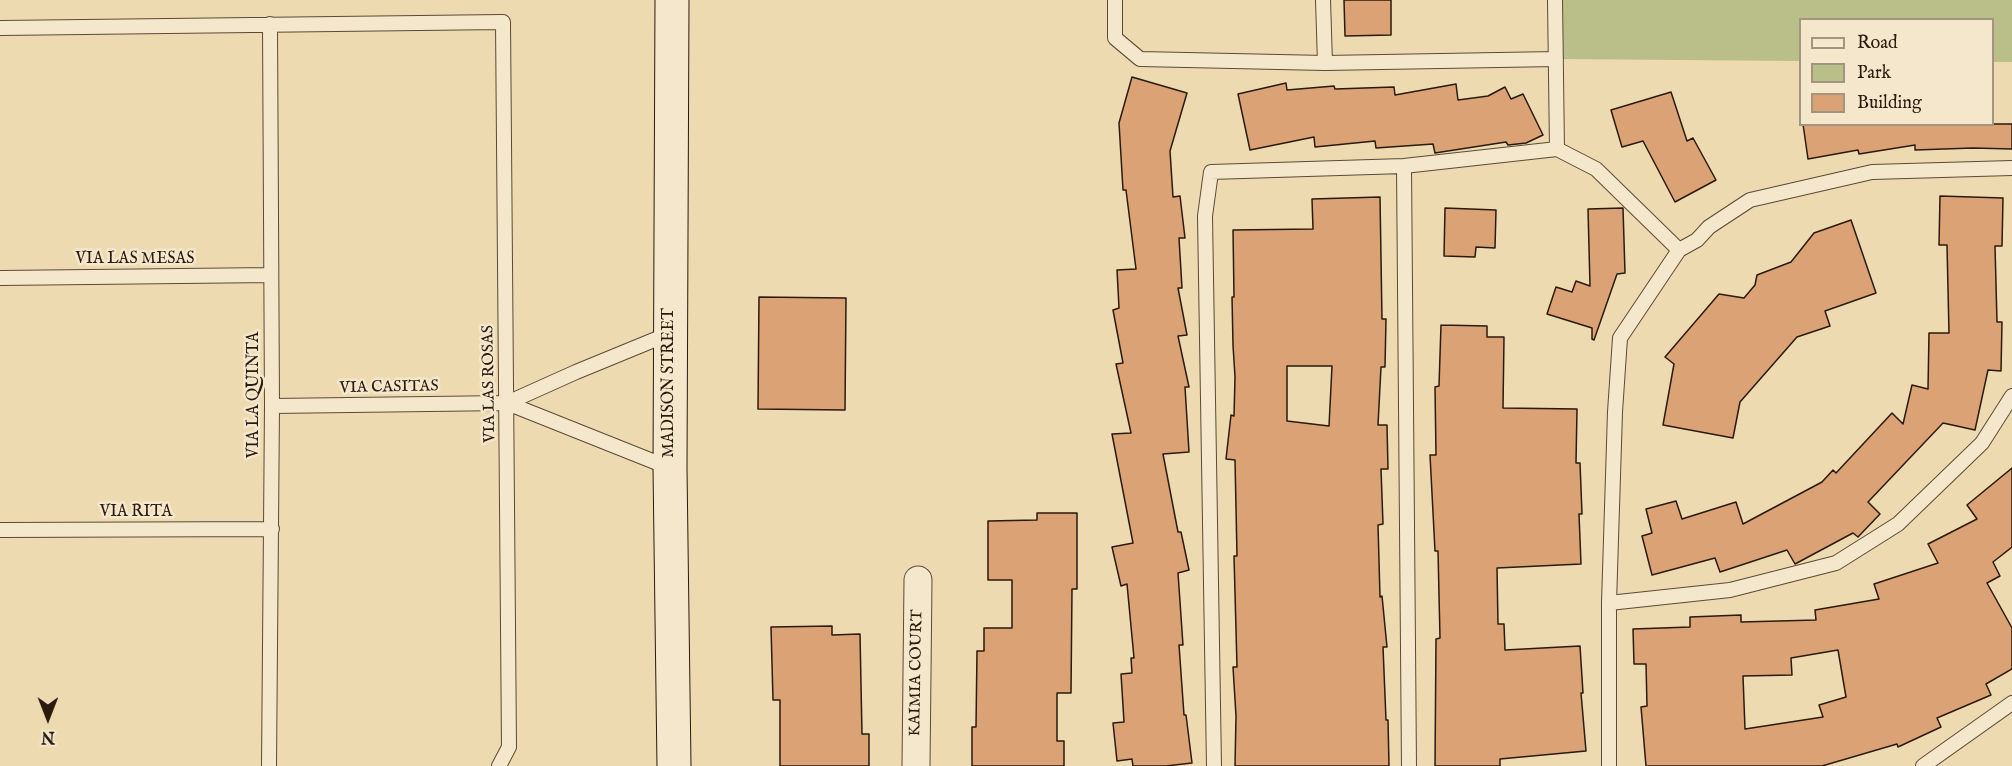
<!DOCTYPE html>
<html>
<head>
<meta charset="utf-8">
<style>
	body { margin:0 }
	#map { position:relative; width:2012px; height:766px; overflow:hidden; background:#eedab0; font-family:"IM FELL English",serif }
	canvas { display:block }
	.legend { position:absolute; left:1799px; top:18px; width:195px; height:108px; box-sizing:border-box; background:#f4e7cc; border:2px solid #a49580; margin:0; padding:8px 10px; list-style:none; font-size:18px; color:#2b1a0e }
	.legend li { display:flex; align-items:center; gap:12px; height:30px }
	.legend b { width:30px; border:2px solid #a49580 }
	.north { position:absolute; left:18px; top:688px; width:60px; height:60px; -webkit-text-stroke:4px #f4e7cc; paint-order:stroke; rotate:180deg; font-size:16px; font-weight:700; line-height:24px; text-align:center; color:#2b1a0e }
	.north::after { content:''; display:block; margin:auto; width:21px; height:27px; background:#2b1a0e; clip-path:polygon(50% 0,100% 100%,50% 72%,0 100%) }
</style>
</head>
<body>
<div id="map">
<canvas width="2012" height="766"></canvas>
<ul class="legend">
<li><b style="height:8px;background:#f4e7cc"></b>Road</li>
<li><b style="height:16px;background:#babf8a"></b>Park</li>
<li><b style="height:16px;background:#dba275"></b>Building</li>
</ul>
<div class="north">N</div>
</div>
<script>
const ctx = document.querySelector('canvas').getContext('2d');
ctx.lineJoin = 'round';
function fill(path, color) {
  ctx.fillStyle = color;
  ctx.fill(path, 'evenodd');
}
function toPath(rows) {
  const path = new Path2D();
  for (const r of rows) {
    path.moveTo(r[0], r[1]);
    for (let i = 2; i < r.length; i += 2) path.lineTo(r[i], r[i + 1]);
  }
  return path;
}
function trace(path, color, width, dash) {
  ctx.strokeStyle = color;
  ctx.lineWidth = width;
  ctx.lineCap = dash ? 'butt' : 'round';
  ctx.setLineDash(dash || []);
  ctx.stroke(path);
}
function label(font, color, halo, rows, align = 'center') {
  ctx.font = font + ' "IM FELL English",serif';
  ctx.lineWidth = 5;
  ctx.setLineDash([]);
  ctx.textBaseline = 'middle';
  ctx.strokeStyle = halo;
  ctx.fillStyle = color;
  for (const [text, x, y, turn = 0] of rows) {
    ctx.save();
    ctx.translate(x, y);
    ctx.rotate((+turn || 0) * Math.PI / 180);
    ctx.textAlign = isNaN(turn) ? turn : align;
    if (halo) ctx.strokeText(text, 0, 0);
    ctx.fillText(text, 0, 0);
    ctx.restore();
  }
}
const green = toPath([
	[1555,0,2012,0,2012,62,1993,62,1992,20,1800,20,1800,61,1556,59]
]);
const building = toPath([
	[1344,0,1391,0,1391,35,1345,36,1344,0],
	[1132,77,1187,93,1170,151,1173,197,1180,196,1185,238,1179,238,1182,288,1178,288,1187,335,1178,336,1189,387,1185,387,1189,452,1163,454,1178,532,1181,532,1189,570,1178,573,1183,645,1179,645,1184,715,1186,715,1192,763,1166,766,1133,766,1132,759,1117,761,1113,723,1124,722,1121,674,1132,673,1131,658,1134,658,1127,584,1121,586,1112,547,1133,543,1112,434,1131,433,1116,364,1123,363,1113,310,1119,308,1117,270,1136,269,1126,190,1123,190,1119,123,1132,77],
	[1286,83,1287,90,1334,86,1335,89,1394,87,1395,95,1456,84,1458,100,1488,96,1505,87,1511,99,1523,94,1543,135,1526,143,1508,145,1506,142,1435,153,1433,144,1376,148,1375,141,1315,147,1314,137,1250,150,1238,94,1286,83],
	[1671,92,1687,141,1693,138,1716,180,1675,202,1643,141,1622,147,1611,110,1671,92],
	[1803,124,2012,124,2012,149,1973,148,1915,150,1915,145,1859,154,1858,150,1808,159,1803,124],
	[1940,196,2003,198,2002,246,1995,246,1997,322,2002,322,2001,371,1988,370,1975,430,1943,423,1868,502,1880,514,1858,537,1853,533,1795,564,1787,550,1720,572,1715,558,1652,575,1642,536,1652,533,1646,509,1676,501,1682,519,1736,502,1743,524,1822,482,1833,470,1836,473,1892,413,1903,424,1912,385,1928,389,1929,333,1949,333,1947,245,1939,245,1940,196],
	[1380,197,1382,319,1386,319,1385,367,1381,367,1378,425,1387,425,1388,469,1381,469,1383,524,1378,525,1380,597,1382,596,1387,647,1383,647,1386,720,1388,720,1389,766,1235,766,1236,716,1233,667,1237,667,1234,556,1237,556,1235,460,1226,459,1231,415,1234,416,1235,377,1233,345,1232,297,1234,297,1233,230,1313,229,1312,199,1380,197],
	[1287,366,1332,366,1329,426,1287,421,1287,366],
	[1445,208,1496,210,1495,248,1476,247,1475,257,1444,256,1445,208],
	[1623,208,1625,273,1617,274,1594,340,1592,339,1592,328,1547,314,1556,287,1572,292,1576,281,1590,286,1588,209,1623,208],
	[1851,220,1876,293,1825,311,1830,326,1797,337,1740,402,1733,438,1663,425,1674,364,1665,357,1719,294,1744,298,1755,285,1757,275,1791,262,1814,233,1851,220],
	[759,297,846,298,845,410,758,409,759,297],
	[1441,325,1487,326,1487,337,1504,337,1503,408,1577,409,1576,463,1580,463,1582,514,1579,514,1581,564,1497,568,1498,624,1504,624,1505,650,1580,646,1583,693,1581,693,1586,751,1500,759,1500,766,1435,766,1436,639,1440,638,1438,551,1435,551,1430,455,1436,455,1435,387,1439,386,1441,325],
	[2012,468,2012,547,1993,562,2000,576,1987,583,2012,628,2012,669,1986,684,1991,695,1937,718,1941,727,1898,747,1897,744,1822,766,1646,766,1641,707,1647,706,1646,664,1634,664,1633,629,1690,627,1690,617,1741,615,1741,622,1816,620,1815,610,1879,599,1874,584,1938,563,1928,544,1977,519,1967,505,2012,468],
	[1838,650,1846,697,1819,705,1823,717,1745,729,1743,676,1792,675,1791,658,1838,650],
	[1037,513,1077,513,1077,589,1072,589,1071,693,1057,693,1057,741,1064,741,1064,766,972,766,972,727,976,727,977,651,984,651,984,628,1012,628,1012,580,988,580,988,521,1037,520,1037,513],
	[832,626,832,635,860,634,862,734,869,734,869,766,780,766,780,700,773,700,771,627,832,626]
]);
const service = toPath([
	[1115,0,1115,38,1140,59,1325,63,1556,59],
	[1323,0,1325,63],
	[1555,0,1557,149],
	[0,28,503,22,509,747,499,766],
	[1404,166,1409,766],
	[0,278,271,275],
	[272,406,507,403],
	[670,468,507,403,576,372,671,333],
	[0,530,272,529],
	[1609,603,1730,590,1836,563,1898,524,1982,443,2012,396],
	[269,766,272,406,270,24],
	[1214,766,1205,216,1211,172,1404,166,1557,149,1596,169,1679,250],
	[1609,766,1609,603,1615,412,1620,338,1679,250,1697,240,1709,227,1750,200,1872,172,2012,168],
	[1923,766,2012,703]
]);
const minor = toPath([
	[916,766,918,580]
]);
const secondary = toPath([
	[672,0,670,468,674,766]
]);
const streetNames = [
	["VIA LAS MESAS",135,260],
	["MADISON STREET",670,383,-90],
	["VIA LAS ROSAS",490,384,-91],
	["VIA CASITAS",389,388,-1],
	["VIA LA QUINTA",255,395,-90],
	["VIA RITA",136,513],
	["KAIMIA COURT",917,673,-89]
];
fill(green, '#babf8a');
fill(building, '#dba275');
trace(building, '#2b1a0e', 1.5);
trace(service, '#5c4a36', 16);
trace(minor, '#5c4a36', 29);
trace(secondary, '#2b1a0e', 35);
trace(service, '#f4e7cc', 14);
trace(minor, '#f4e7cc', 27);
trace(secondary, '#f4e7cc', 33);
label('16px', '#2b1a0e', '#f4e7cc', streetNames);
</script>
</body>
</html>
